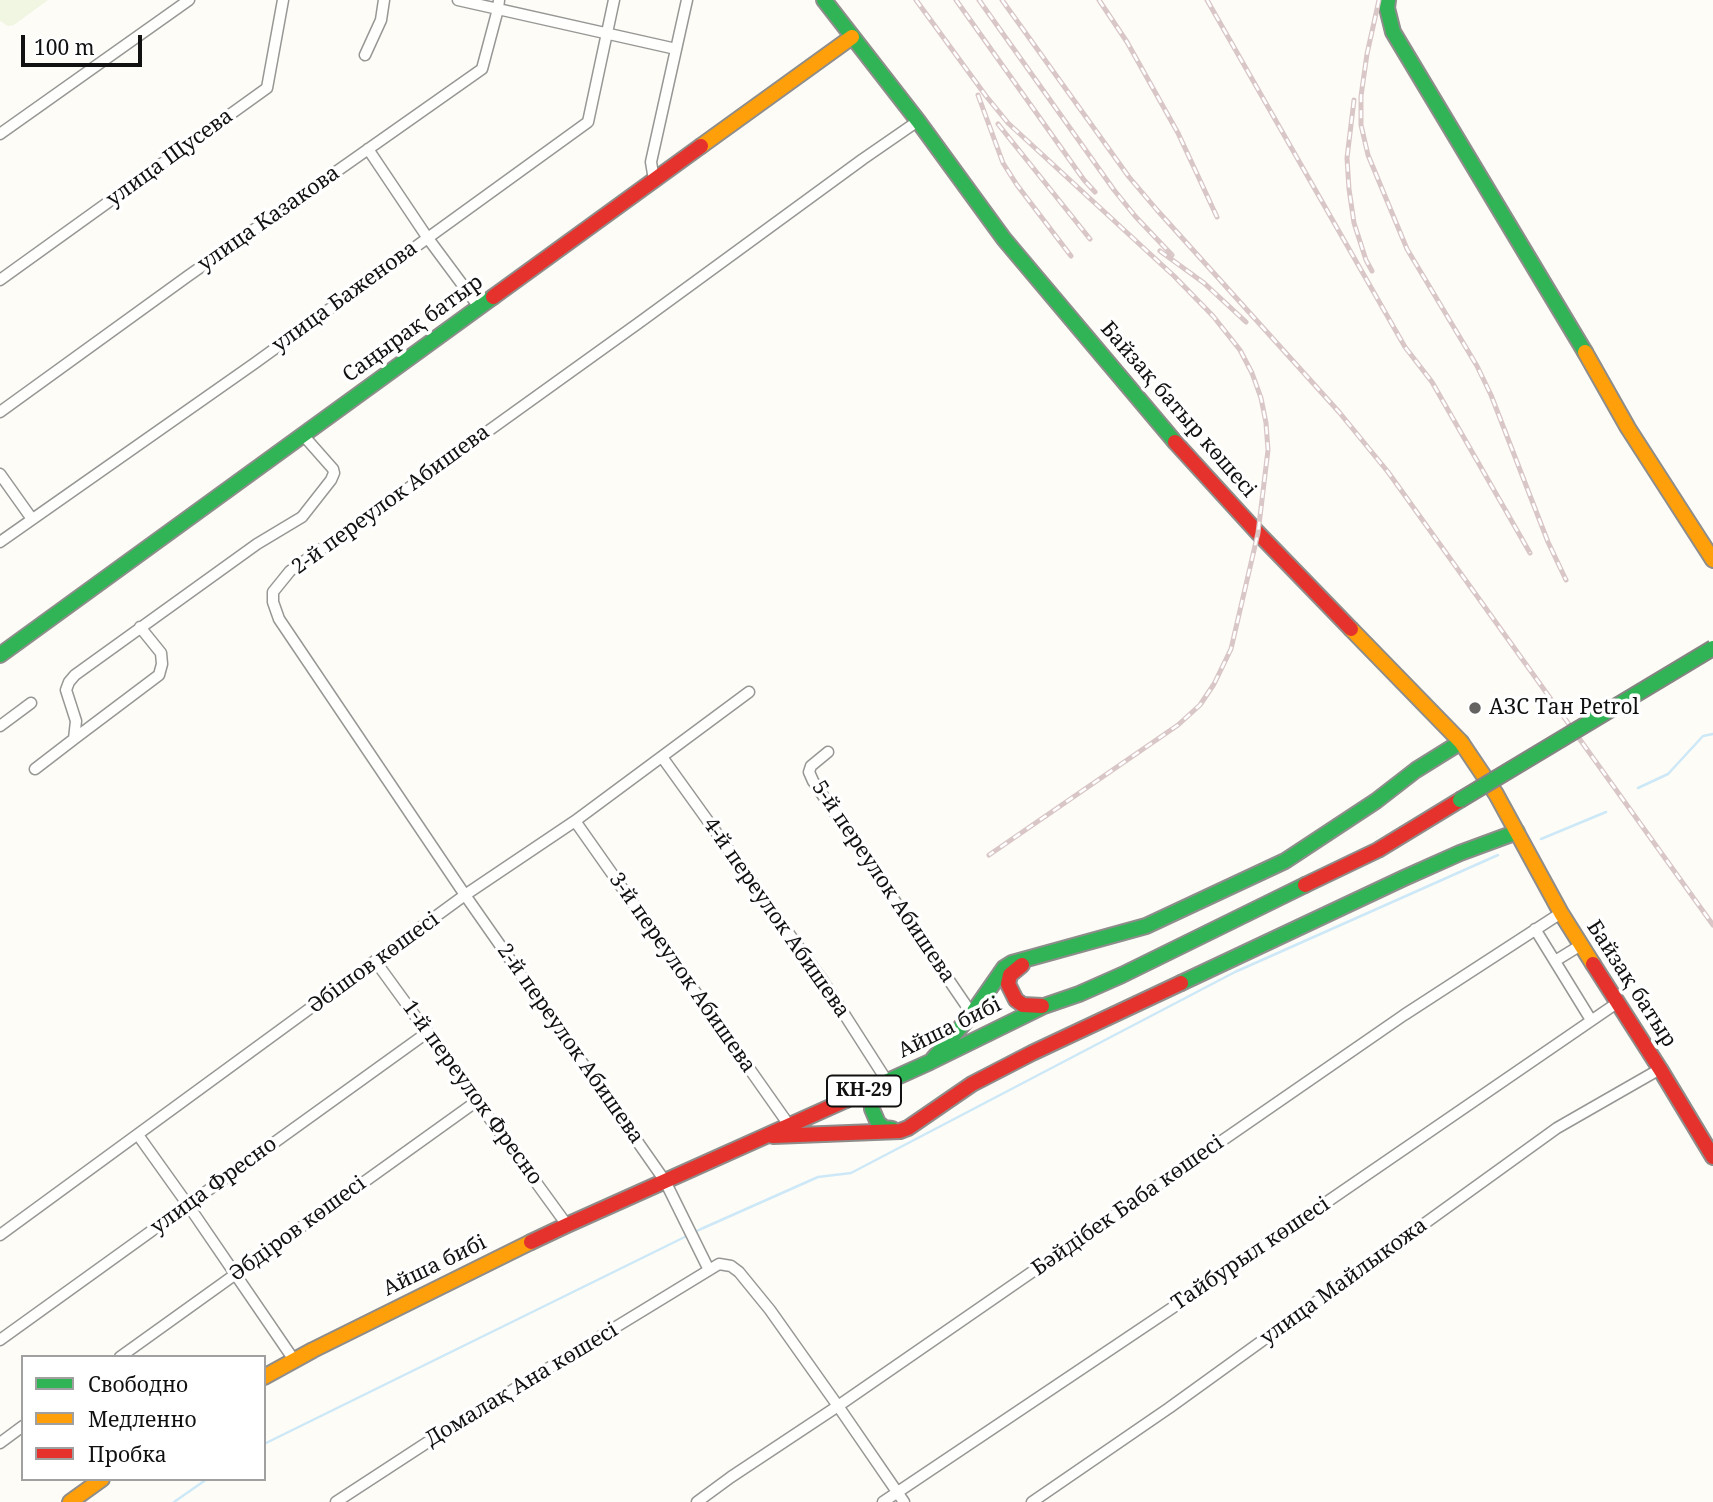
<!DOCTYPE html>
<html>
<head>
<meta charset="utf-8">
<style>
	body { margin:0 }
	#map { position:relative; width:1713px; height:1502px; overflow:hidden; background:#fdfcf7; font-family:"Noto Serif",serif }
	canvas { display:block }
	.legend { position:absolute; left:21px; top:1355px; width:245px; height:126px; box-sizing:border-box; background:#fff; border:2px solid #a0a0a0; margin:0; padding:9px 12px; list-style:none; font-size:21px; color:#111 }
	.legend li { display:flex; align-items:center; gap:14px; height:35px }
	.legend b { width:35px; border:2px solid #a0a0a0 }
	.scale { position:absolute; left:21px; top:35px; width:121px; height:32px; box-sizing:border-box; border:4px solid #111; border-top:0; padding-left:9px; font-size:21px; line-height:24px; white-space:nowrap; color:#111; -webkit-text-stroke:5px #fff; paint-order:stroke }
</style>
</head>
<body>
<div id="map">
<canvas width="1713" height="1502"></canvas>
<ul class="legend">
<li><b style="height:9px;background:#30b455"></b>Свободно</li>
<li><b style="height:9px;background:#ff9f0a"></b>Медленно</li>
<li><b style="height:9px;background:#e5322d"></b>Пробка</li>
</ul>
<div class="scale">100 m</div>
</div>
<script>
const ctx = document.querySelector('canvas').getContext('2d');
ctx.lineJoin = 'round';
function fill(path, color) {
  ctx.fillStyle = color;
  ctx.fill(path, 'evenodd');
}
function toPath(rows) {
  const path = new Path2D();
  for (const r of rows) {
    path.moveTo(r[0], r[1]);
    for (let i = 2; i < r.length; i += 2) path.lineTo(r[i], r[i + 1]);
  }
  return path;
}
function trace(path, color, width, dash) {
  ctx.strokeStyle = color;
  ctx.lineWidth = width;
  ctx.lineCap = dash ? 'butt' : 'round';
  ctx.setLineDash(dash || []);
  ctx.stroke(path);
}
function label(font, color, halo, rows, align = 'center') {
  ctx.font = font + ' "Noto Serif",serif';
  ctx.lineWidth = 7;
  ctx.setLineDash([]);
  ctx.textBaseline = 'middle';
  ctx.strokeStyle = halo;
  ctx.fillStyle = color;
  for (const [text, x, y, turn = 0] of rows) {
    ctx.save();
    ctx.translate(x, y);
    ctx.rotate((+turn || 0) * Math.PI / 180);
    ctx.textAlign = isNaN(turn) ? turn : align;
    if (halo) ctx.strokeText(text, 0, 0);
    ctx.fillText(text, 0, 0);
    ctx.restore();
  }
}
const pitch = toPath([
	[0,0,48,0,14,25,8,26,0,21]
]);
const stream = toPath([
	[1638,788,1668,774,1703,736,1713,734],
	[1541,839,1606,812],
	[264,1444,701,1229,818,1177,851,1173,1235,972,1498,855],
	[174,1502,207,1479]
]);
const street = toPath([
	[458,0,676,49],
	[365,55,381,20,384,0],
	[0,134,189,0],
	[368,149,427,237,479,307],
	[654,180,651,162,687,0],
	[0,280,267,88,283,0],
	[0,412,188,276,482,69,498,9,499,0],
	[0,474,32,519],
	[0,542,255,363,588,122,614,0],
	[0,726,31,703],
	[74,739,159,675,162,664,161,653,140,627],
	[828,752,811,766,809,772,813,781,972,1014],
	[662,757,823,981,887,1081],
	[35,769,74,739,76,721,66,690,69,682,75,675,257,544,302,517,331,480,334,473,333,469,303,435],
	[575,821,789,1125],
	[1535,929,1591,1020],
	[1555,961,1581,945],
	[376,962,567,1225],
	[138,1135,188,1205,294,1360],
	[0,1235,465,895,575,821,749,692],
	[709,1270,665,1181,465,895,279,619,273,602,273,592,290,571,427,475,640,322,863,159,918,121],
	[0,1340,428,1032],
	[120,1357,477,1101],
	[0,1443,23,1426],
	[336,1502,434,1438,719,1264,731,1266,739,1272,770,1310,838,1406,904,1502],
	[697,1502,731,1477,838,1406,1404,1015,1561,913],
	[883,1502,1184,1300,1617,1003],
	[1032,1502,1169,1408,1557,1128,1660,1069]
]);
const fast = toPath([
	[824,0,918,121,1004,239,1175,442],
	[1388,0,1387,8,1393,32,1585,352],
	[0,655,493,297],
	[1181,983,1404,878,1460,853,1517,832],
	[933,1059,972,1014,1004,968,1012,963,1146,926,1285,861,1376,801,1416,770,1461,742],
	[886,1086,872,1099,872,1109,878,1123,884,1128,892,1129],
	[846,1100,930,1062,1044,1006,1079,994,1122,975,1305,885]
]);
const slow = toPath([
	[701,146,852,37],
	[1585,352,1628,428,1713,560],
	[1351,629,1461,742,1496,794,1561,913,1593,964],
	[264,1377,313,1350,531,1242],
	[70,1502,102,1479]
]);
const jam = toPath([
	[493,297,701,146],
	[1175,442,1258,533,1351,629],
	[1305,885,1378,850,1460,800],
	[1593,964,1660,1069,1713,1157],
	[1022,965,1010,975,1008,984,1016,1000,1023,1005,1042,1006],
	[773,1136,900,1131,908,1128,972,1084,1032,1053,1181,983],
	[531,1242,567,1225,846,1100]
]);
const rail = toPath([
	[916,0,986,96,1008,123,1174,276,1213,316,1240,350,1252,373,1261,398,1266,423,1268,450,1258,533,1231,649,1214,684,1200,705,1178,725,989,855],
	[956,0,1084,180,1095,192],
	[979,0,1114,190,1135,216,1172,255],
	[1002,0,1129,177,1157,210,1339,412,1388,472,1713,925],
	[1099,0,1127,42,1178,133,1217,217],
	[1207,0,1405,347,1432,382,1530,553],
	[1379,0,1367,54,1361,96,1361,125,1368,155,1407,249,1477,366,1491,395,1548,542,1566,580],
	[978,95,1003,163,1017,185,1071,256],
	[1354,100,1347,158,1349,189,1354,223,1366,260,1372,271],
	[998,124,1090,239],
	[1160,251,1204,283,1246,322]
]);
const fastBridge = toPath([
	[1460,800,1713,648]
]);
const markers = [
	[1475,708,7,"#646362"]
];
const shields = [
	[864,1091,74]
];
const shieldNames = [
	["КН-29",864,1091]
];
const streetNames = [
	["улица Щусева",170,158,-36],
	["улица Казакова",269,219,-35],
	["улица Баженова",345,297,-36],
	["Саңырақ батыр",413,329,-36],
	["Байзақ батыр көшесі",1178,410,49],
	["2-й переулок Абишева",391,500,-36],
	["5-й переулок Абишева",883,882,56],
	["4-й переулок Абишева",776,918,55],
	["Әбішов көшесі",374,963,-36],
	["3-й переулок Абишева",682,973,55],
	["Байзақ батыр",1631,984,57],
	["Айша бибі",950,1028,-26],
	["2-й переулок Абишева",570,1044,55],
	["1-й переулок Фресно",472,1093,54],
	["улица Фресно",214,1186,-36],
	["Бәйдібек Баба көшесі",1128,1206,-35],
	["Әбдіров көшесі",298,1229,-36],
	["Тайбурыл көшесі",1251,1254,-34],
	["Айша бибі",435,1266,-26],
	["улица Майлыкожа",1344,1282,-36],
	["Домалақ Ана көшесі",522,1385,-31]
];
const poiNames = [
	["АЗС Тан Petrol",1489,708]
];
fill(pitch, '#f0f6e1');
trace(stream, '#cde8f7', 2.5);
trace(street, '#979795', 13);
trace(fast, '#8e8d8b', 18);
trace(slow, '#8e8d8b', 18);
trace(jam, '#8e8d8b', 18);
trace(street, '#fffffe', 10);
trace(fast, '#30b455', 14);
trace(slow, '#ff9f0a', 14);
trace(jam, '#e5322d', 14);
trace(rail, '#d9c6c7', 5);
trace(rail, '#fff', 2.5, [8]);
trace(fastBridge, '#858482', 18, []);
trace(fastBridge, '#30b455', 14);
for (const [x, y, r, color] of markers) {
  const dot = new Path2D();
  dot.arc(x, y, r, 0, 2 * Math.PI);
  ctx.fillStyle = color;
  ctx.fill(dot);
  trace(dot, '#fff', 2.5);
}
for (const [x, y, w] of shields) {
  const box = new Path2D();
  box.roundRect(x - w / 2, y - 15.5, w, 31, 5);
  ctx.fillStyle = '#fff';
  ctx.fill(box);
  trace(box, '#111', 2);
}
label('bold 19px', '#111', null, shieldNames);
label('21px', '#111', '#fff', streetNames);
label('21px', '#111', '#fff', poiNames, 'left');
</script>
</body>
</html>
